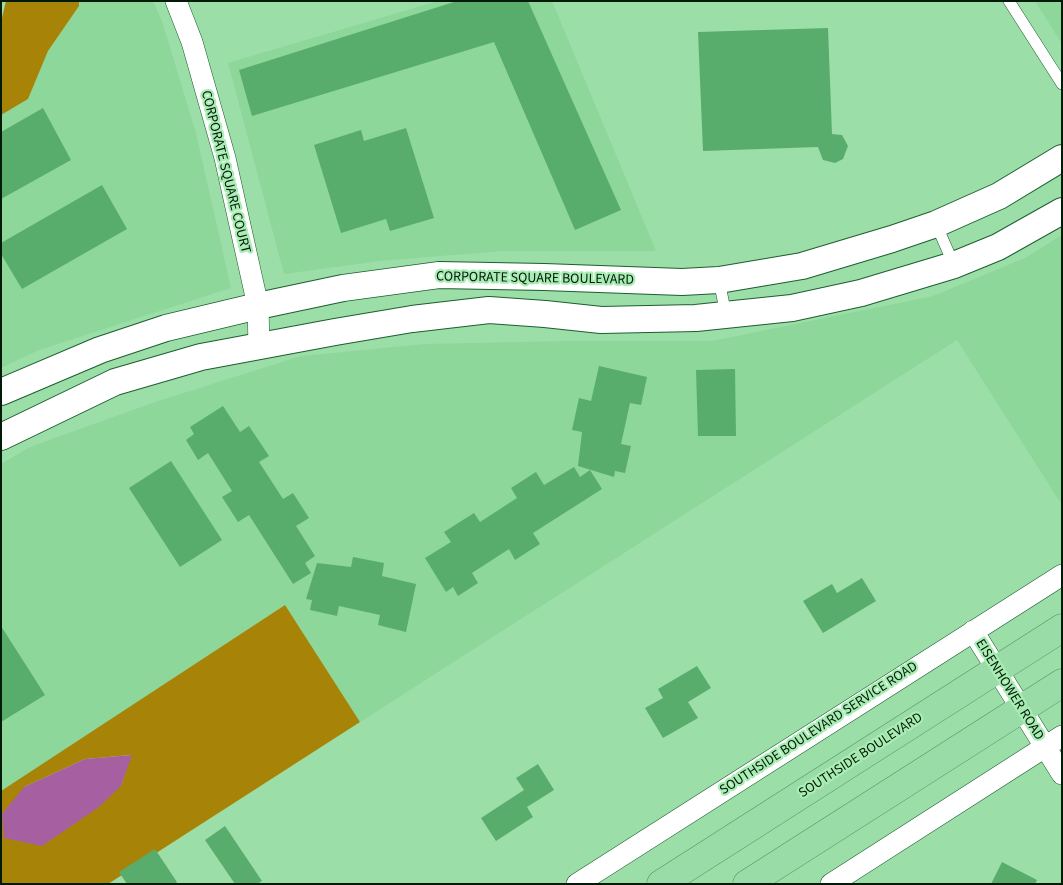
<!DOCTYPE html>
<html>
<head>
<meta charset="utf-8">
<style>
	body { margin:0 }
	#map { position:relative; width:1063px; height:885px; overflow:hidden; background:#9cdea7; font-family:"Source Sans 3",sans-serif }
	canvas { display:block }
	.frame { position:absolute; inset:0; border:2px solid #021b08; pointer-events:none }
</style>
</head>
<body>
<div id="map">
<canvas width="1063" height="885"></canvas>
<div class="frame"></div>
</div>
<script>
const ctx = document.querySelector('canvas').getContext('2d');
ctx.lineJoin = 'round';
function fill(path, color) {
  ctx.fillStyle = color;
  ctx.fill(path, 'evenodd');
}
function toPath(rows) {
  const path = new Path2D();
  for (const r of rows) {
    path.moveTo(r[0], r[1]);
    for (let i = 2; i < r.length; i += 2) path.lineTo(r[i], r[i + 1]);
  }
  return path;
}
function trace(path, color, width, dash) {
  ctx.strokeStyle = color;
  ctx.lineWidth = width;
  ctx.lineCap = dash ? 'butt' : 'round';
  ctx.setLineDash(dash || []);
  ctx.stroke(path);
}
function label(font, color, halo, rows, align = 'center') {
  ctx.font = font + ' "Source Sans 3",sans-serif';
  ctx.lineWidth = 4.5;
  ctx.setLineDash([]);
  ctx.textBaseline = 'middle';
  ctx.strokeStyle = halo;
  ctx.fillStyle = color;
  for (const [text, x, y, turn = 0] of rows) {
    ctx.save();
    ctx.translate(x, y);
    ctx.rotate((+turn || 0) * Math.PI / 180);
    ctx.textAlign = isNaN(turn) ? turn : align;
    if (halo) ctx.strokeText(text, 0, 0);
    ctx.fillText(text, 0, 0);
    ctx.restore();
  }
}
const built = toPath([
	[79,1,153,1,162,21,196,133,231,288,39,350,1,368,1,115,28,99,48,51,79,6],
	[438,1,552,1,656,251,502,251,380,261,284,274,228,63],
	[1035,1,1062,1,1062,44],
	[1062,235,1062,505,957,340,360,722,285,605,1,791,1,464,30,447,155,402,301,356,425,344,568,341,712,341,933,296,1025,258]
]);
const forest = toPath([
	[6,1,79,1,79,6,48,51,28,99,1,115,1,22],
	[285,605,360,722,108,884,1,884,1,791],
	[131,755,121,786,24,787,85,759]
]);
const water = toPath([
	[132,755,121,786,99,807,42,846,4,838,2,814,24,787,85,759]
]);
const building = toPath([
	[457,1,528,1,621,210,575,230,494,42,252,116,239,70],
	[828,28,832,134,842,135,848,146,843,159,835,163,823,160,818,147,703,151,698,32],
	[43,108,71,160,1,199,1,132],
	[406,128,434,218,390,231,386,219,341,233,314,145,361,130,364,141],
	[102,185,127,229,22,289,1,254,1,243],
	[599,366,647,377,641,405,630,403,621,444,631,446,625,473,615,471,614,477,578,466,582,432,572,430,579,398,591,401],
	[735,369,736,436,698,436,696,370],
	[223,406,240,432,249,426,269,456,259,462,283,499,293,493,309,518,296,526,315,556,305,563,311,573,293,584,249,515,238,522,222,497,232,491,208,453,198,460,186,440,194,434,190,427],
	[171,461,222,540,180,567,129,488],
	[574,467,580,477,590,470,602,489,533,533,540,544,515,560,509,549,472,573,478,583,458,596,453,587,446,592,425,558,451,542,444,532,474,513,480,522,517,498,511,488,536,472,544,485],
	[353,557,384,563,382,576,416,584,406,632,378,625,380,615,339,606,337,616,310,610,312,600,306,599,317,563,351,567],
	[862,578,876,601,823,633,803,601,832,584,837,593],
	[1,626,45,695,1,722],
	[697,666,711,688,688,702,698,718,663,738,645,708,663,698,658,689],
	[538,764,554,790,527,807,533,817,496,841,481,818,524,790,516,778],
	[225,826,262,881,257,884,235,884,205,840],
	[155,849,177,882,175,884,127,884,119,872],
	[1002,862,1037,880,1035,884,991,884]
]);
const service = toPath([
	[1009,1,1062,84],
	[936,224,954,265],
	[719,280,726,315]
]);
const minor = toPath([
	[176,1,192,42,225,158,258,306,259,347],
	[973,631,1062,774],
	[577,884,1062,575],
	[831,884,1062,736]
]);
const tertiary = toPath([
	[1,392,100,350,166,328,258,306,343,288,439,275,544,277,682,282,719,280,802,266,892,239,936,224,999,196,1062,158],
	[1,437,115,382,201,357,335,332,412,319,489,310,545,314,601,320,696,318,792,308,861,293,954,265,998,247,1062,211]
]);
const trunk = toPath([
	[661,884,1062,628],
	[747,884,1062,683]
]);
const streetNames = [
	["CORPORATE SQUARE COURT",225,172,76],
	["CORPORATE SQUARE BOULEVARD",535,279,1],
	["EISENHOWER ROAD",1009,690,58],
	["SOUTHSIDE BOULEVARD SERVICE ROAD",819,729,-33],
	["SOUTHSIDE BOULEVARD",861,756,-33]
];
fill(built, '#8dd79b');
fill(forest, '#a78407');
fill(water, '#a660a2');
fill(building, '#59ad6c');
trace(service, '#1c5e2f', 12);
trace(minor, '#1c5e2f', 22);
trace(tertiary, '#1c5e2f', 28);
trace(trunk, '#559361', 29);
trace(service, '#fff', 11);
trace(minor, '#fff', 21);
trace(tertiary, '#fff', 26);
trace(trunk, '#9adca7', 28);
label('14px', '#021b08', '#a9ecb4', streetNames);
</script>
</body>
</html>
